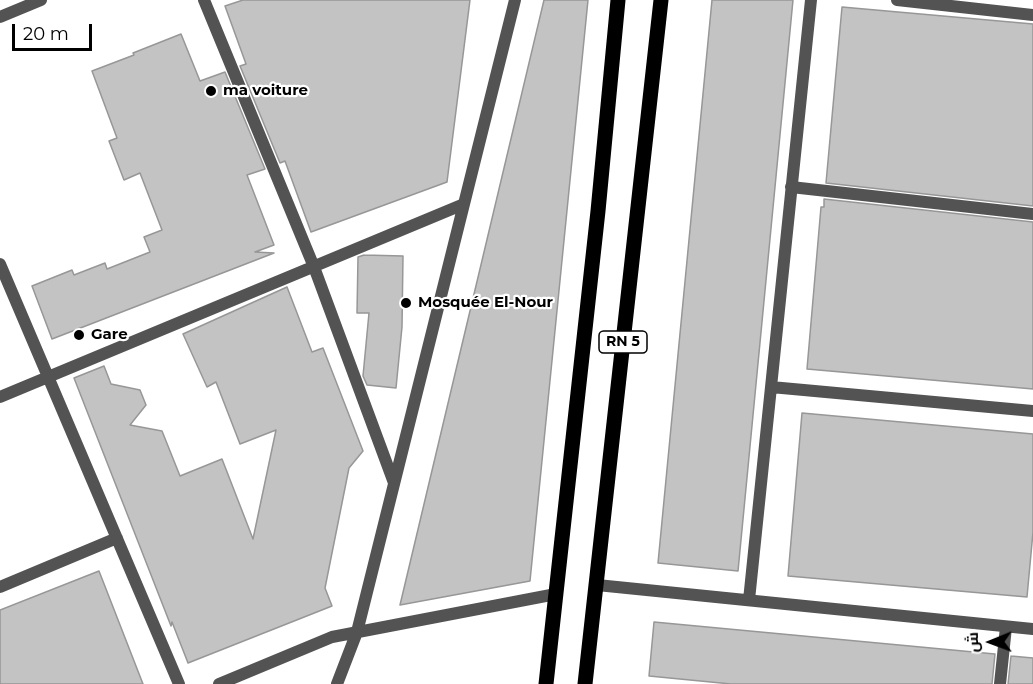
<!DOCTYPE html>
<html>
<head>
<meta charset="utf-8">
<style>
	body { margin:0 }
	#map { position:relative; width:1033px; height:684px; overflow:hidden; background:#fff; font-family:Montserrat,Cairo,sans-serif }
	canvas { display:block }
	.north { position:absolute; left:961px; top:612px; width:60px; height:60px; -webkit-text-stroke:4px #fff; paint-order:stroke; rotate:269deg; font-size:16px; font-weight:700; line-height:24px; text-align:center; color:#000 }
	.north::after { content:''; display:block; margin:auto; width:21px; height:27px; background:#000; clip-path:polygon(50% 0,100% 100%,50% 72%,0 100%) }
	.scale { position:absolute; left:12px; top:24px; width:80px; height:27px; box-sizing:border-box; border:3px solid #000; border-top:0; padding-left:8px; font-size:18px; line-height:21px; white-space:nowrap; color:#000; -webkit-text-stroke:4px #fff; paint-order:stroke }
</style>
</head>
<body>
<div id="map">
<canvas width="1033" height="684"></canvas>
<div class="north">ش</div>
<div class="scale">20 m</div>
</div>
<script>
const ctx = document.querySelector('canvas').getContext('2d');
ctx.lineJoin = 'round';
function fill(path, color) {
  ctx.fillStyle = color;
  ctx.fill(path, 'evenodd');
}
function toPath(rows) {
  const path = new Path2D();
  for (const r of rows) {
    path.moveTo(r[0], r[1]);
    for (let i = 2; i < r.length; i += 2) path.lineTo(r[i], r[i + 1]);
  }
  return path;
}
function trace(path, color, width, dash) {
  ctx.strokeStyle = color;
  ctx.lineWidth = width;
  ctx.lineCap = dash ? 'butt' : 'round';
  ctx.setLineDash(dash || []);
  ctx.stroke(path);
}
function label(font, color, halo, rows, align = 'center') {
  ctx.font = font + ' Montserrat,sans-serif';
  ctx.lineWidth = 4.5;
  ctx.setLineDash([]);
  ctx.textBaseline = 'middle';
  ctx.strokeStyle = halo;
  ctx.fillStyle = color;
  for (const [text, x, y, turn = 0] of rows) {
    ctx.save();
    ctx.translate(x, y);
    ctx.rotate((+turn || 0) * Math.PI / 180);
    ctx.textAlign = isNaN(turn) ? turn : align;
    if (halo) ctx.strokeText(text, 0, 0);
    ctx.fillText(text, 0, 0);
    ctx.restore();
  }
}
const building = toPath([
	[243,0,470,0,447,182,311,232,285,161,280,163,240,66,246,64,225,6,243,0],
	[544,0,588,0,530,581,400,605,544,0],
	[712,0,793,0,738,571,658,563,712,0],
	[842,7,1033,24,1033,206,826,183,842,7],
	[181,34,200,81,225,72,265,169,247,175,274,245,255,252,274,253,52,339,32,286,72,270,74,275,105,263,107,269,150,252,144,237,162,230,140,173,124,180,109,141,117,138,92,71,134,55,133,53,181,34],
	[824,199,1033,222,1033,389,807,369,821,207,824,207,824,199],
	[364,255,403,256,402,327,396,388,367,385,363,376,369,313,357,313,358,257,364,255],
	[287,287,312,352,323,348,363,451,349,468,325,588,332,606,188,663,172,622,171,626,74,378,104,366,111,384,140,390,146,405,130,425,162,431,180,476,222,459,253,539,276,430,240,444,216,382,207,387,183,334,287,287],
	[802,413,1033,434,1033,532,1027,597,788,576,802,413],
	[99,571,143,684,0,684,0,610,99,571],
	[654,622,995,654,992,684,731,684,649,676,654,622],
	[1011,656,1033,658,1033,684,1008,684,1011,656]
]);
const street = toPath([
	[204,0,314,267,394,483],
	[897,0,1033,15],
	[0,17,41,0],
	[791,187,1033,214],
	[0,264,179,684],
	[771,387,1033,411],
	[0,397,464,204],
	[597,585,1033,629],
	[0,587,117,538],
	[749,600,811,0],
	[219,684,332,637,556,594],
	[337,684,357,632,515,0],
	[1000,684,1006,627]
]);
const primary = toPath([
	[546,684,598,211,618,0],
	[585,684,661,0]
]);
const markers = [
	[211,91,6,"#000"],
	[406,303,6,"#000"],
	[79,335,6,"#000"]
];
const shields = [
	[623,342,48]
];
const shieldNames = [
	["RN 5",623,342]
];
const poiNames = [
	["ma voiture",223,91],
	["Mosquée El-Nour",418,303],
	["Gare",91,335]
];
fill(building, '#c3c3c3');
trace(building, '#979797', 1.5);
trace(street, '#535353', 12);
trace(primary, '#000', 15);
for (const [x, y, r, color] of markers) {
  const dot = new Path2D();
  dot.arc(x, y, r, 0, 2 * Math.PI);
  ctx.fillStyle = color;
  ctx.fill(dot);
  trace(dot, '#fff', 2);
}
for (const [x, y, w] of shields) {
  const box = new Path2D();
  box.roundRect(x - w / 2, y - 11, w, 22, 4.5);
  ctx.fillStyle = '#fff';
  ctx.fill(box);
  trace(box, '#000', 1.5);
}
label('bold 14px', '#000', null, shieldNames);
label('bold 15px', '#000', '#fff', poiNames, 'left');
</script>
</body>
</html>
